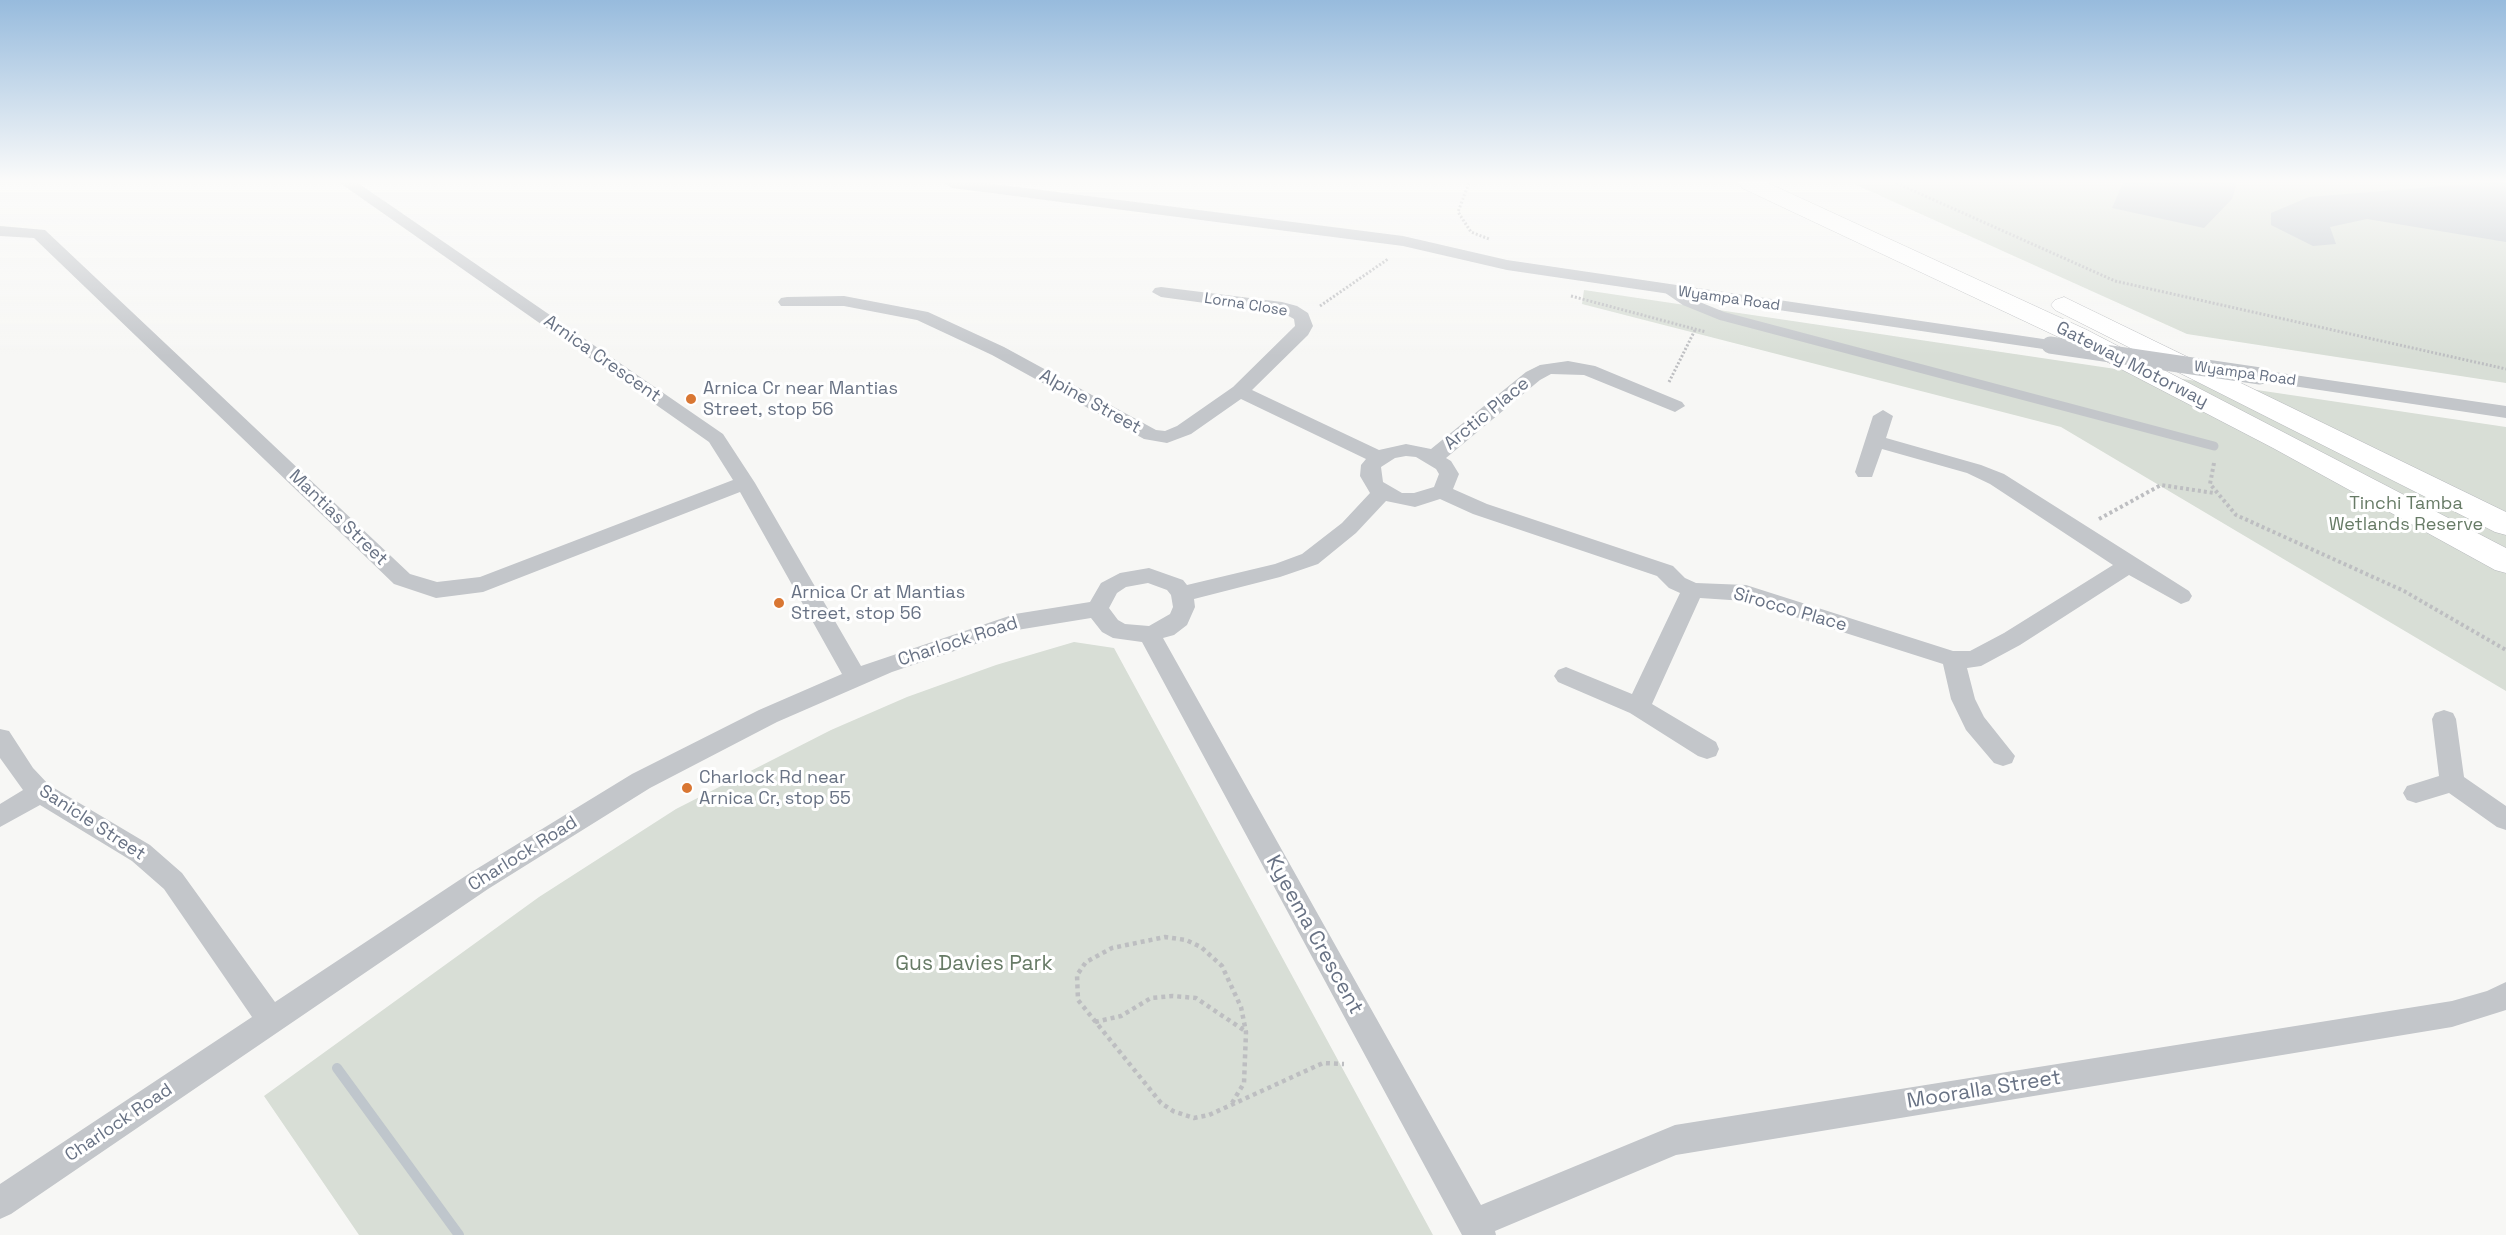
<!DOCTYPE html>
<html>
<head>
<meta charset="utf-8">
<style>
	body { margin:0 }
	canvas { display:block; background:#f7f7f5 }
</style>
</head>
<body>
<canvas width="2506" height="1235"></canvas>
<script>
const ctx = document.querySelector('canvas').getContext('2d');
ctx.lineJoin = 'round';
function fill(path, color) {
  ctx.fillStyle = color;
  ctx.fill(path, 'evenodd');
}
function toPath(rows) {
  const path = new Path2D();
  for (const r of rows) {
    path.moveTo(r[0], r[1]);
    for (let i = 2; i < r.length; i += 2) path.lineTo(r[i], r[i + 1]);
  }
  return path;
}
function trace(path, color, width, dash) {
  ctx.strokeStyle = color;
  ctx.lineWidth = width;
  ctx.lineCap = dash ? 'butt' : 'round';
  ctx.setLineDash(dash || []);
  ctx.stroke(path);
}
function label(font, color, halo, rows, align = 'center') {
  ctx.font = font + ' "Space Grotesk",sans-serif';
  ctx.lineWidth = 6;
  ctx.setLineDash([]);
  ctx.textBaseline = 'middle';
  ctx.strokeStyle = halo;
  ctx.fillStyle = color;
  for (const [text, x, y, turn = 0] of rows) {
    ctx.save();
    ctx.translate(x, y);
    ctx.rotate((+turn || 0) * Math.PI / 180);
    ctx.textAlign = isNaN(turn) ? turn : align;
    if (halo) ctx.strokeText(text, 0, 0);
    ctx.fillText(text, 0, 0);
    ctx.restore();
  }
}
const green = toPath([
	[1852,183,2506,183,2506,383,2187,334],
	[1584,290,2506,427,2506,691,2061,427,1582,304],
	[1074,642,1114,648,1433,1235,359,1235,264,1096,539,897,676,809,831,730,907,697,996,665]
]);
const water = toPath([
	[2123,183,2237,183,2232,199,2204,228,2112,208],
	[2482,183,2506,183,2506,242,2367,219,2330,227,2336,244,2313,246,2271,225,2271,213,2309,197]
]);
const stream = toPath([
	[337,1068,459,1235]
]);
const pathFar2 = toPath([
	[1469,183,1458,212,1471,232,1489,239],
	[1896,183,2115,281,2506,369],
	[1571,296,1706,332],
	[1320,306,1388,259],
	[1669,382,1695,330]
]);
const pathFar1 = toPath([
	[2214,463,2210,484,2236,515,2404,591,2506,650],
	[2099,519,2161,485,2214,493]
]);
const path = toPath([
	[1095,1022,1121,1016,1151,998,1173,996,1196,998,1245,1031],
	[1232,1103,1244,1083,1246,1032,1241,1007,1222,966,1201,947,1186,940,1165,937,1112,948,1086,962,1077,975,1078,1000,1161,1103,1173,1111,1194,1118,1209,1115,1323,1063,1344,1064]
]);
const service = toPath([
	[1669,290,1685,301,1722,316,2214,446]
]);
const minor = toPath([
	[340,183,358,183,723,434,755,483,861,666,1015,614,1090,602,1101,583,1120,573,1149,568,1183,580,1187,585,1275,564,1302,554,1342,523,1370,493,1360,476,1361,465,1366,459,1241,399,1191,434,1167,443,1144,439,992,355,917,320,844,306,781,306,778,302,781,298,787,297,844,296,928,312,1004,347,1156,430,1165,431,1177,426,1233,387,1295,326,1294,319,1285,314,1161,297,1152,292,1155,288,1161,287,1282,302,1297,306,1308,313,1313,326,1308,335,1252,390,1379,450,1406,444,1431,449,1526,372,1540,365,1568,361,1595,366,1682,402,1685,406,1675,412,1584,375,1551,374,1540,380,1446,458,1451,461,1459,474,1453,489,1487,504,1673,566,1685,578,1696,583,1746,585,1953,651,1970,651,2004,633,2113,565,1990,484,1967,473,1882,449,1872,477,1858,477,1855,472,1873,416,1883,410,1893,416,1886,438,1981,465,2004,474,2189,591,2192,596,2189,601,2181,604,2129,575,2020,645,1981,666,1967,668,1975,699,1984,717,2015,756,2012,763,2003,766,1994,763,1966,730,1951,699,1943,664,1745,601,1700,598,1652,704,1716,742,1719,749,1716,756,1707,759,1698,756,1630,713,1558,682,1554,676,1558,670,1566,667,1632,694,1680,593,1669,588,1657,576,1473,514,1440,499,1415,507,1386,501,1356,533,1318,564,1280,577,1194,599,1195,607,1187,625,1174,635,1163,638,1481,1205,1675,1125,2452,1001,2487,991,2506,982,2506,1010,2452,1027,1676,1155,1495,1231,1496,1235,1462,1235,1142,642,1113,638,1102,632,1091,618,1017,630,892,672,777,722,650,788,488,889,11,1214,0,1219,0,1184,252,1017,164,889,132,861,40,805,0,827,0,804,23,790,0,758,0,729,9,731,33,768,49,785,150,845,182,873,275,1002,470,873,632,774,759,710,842,674,740,492,483,592,436,598,394,584,34,238,0,236,0,226,45,230,410,574,437,582,480,577,733,480,709,442,340,183],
	[1406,456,1416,457,1436,469,1439,474,1434,487,1414,493,1402,493,1383,482,1381,467,1395,458,1406,456],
	[1148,583,1167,590,1171,595,1173,607,1170,614,1149,626,1125,624,1118,620,1109,608,1117,593,1126,587,1148,583],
	[944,183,986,183,1403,236,1507,260,2050,340,2059,345,2050,350,1507,270,1403,246,952,188,944,183],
	[2260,370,2506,406,2506,418,2253,380,2251,376,2253,372,2260,370],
	[2444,710,2453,713,2456,719,2464,777,2506,806,2506,830,2497,827,2449,793,2416,803,2407,800,2403,793,2407,786,2439,776,2432,719,2435,713,2444,710]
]);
const motorway = toPath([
	[1739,183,1768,183,2087,330,2506,548,2506,573,2495,570,2273,448,2069,342,1742,188,1739,183],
	[2064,297,2506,512,2506,535,2495,532,2055,310,2051,305,2055,300,2064,297]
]);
const minorBridge = toPath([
	[2050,345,2260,376]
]);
const markers = [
	[691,399,6,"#d97733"],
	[779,603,6,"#d97733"],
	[687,788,6,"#d97733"]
];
const farStreetnames = [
	["Wyampa Road",1729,299,8],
	["Lorna Close",1246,305,9],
	["Wyampa Road",2245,374,8]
];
const streetNames = [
	["Arnica Crescent",602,359,35],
	["Gateway Motorway",2132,365,27],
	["Alpine Street",1090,402,29],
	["Arctic Place",1487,414,-39],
	["Mantias Street",338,518,44],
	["Sirocco Place",1790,610,16],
	["Charlock Road",958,642,-18],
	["Sanicle Street",92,823,33],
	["Charlock Road",523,854,-32],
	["Charlock Road",119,1123,-34]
];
const poiNames = [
	["Arnica Cr near Mantias",703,389],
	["Street, stop 56",703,410],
	["Arnica Cr at Mantias",791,593],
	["Street, stop 56",791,614],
	["Charlock Rd near",699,778],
	["Arnica Cr, stop 55",699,799]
];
const parkNames = [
	["Tinchi Tamba",2406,504],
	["Wetlands Reserve",2406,525]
];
const nearStreetnames = [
	["Kyeema Crescent",1314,935,61],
	["Mooralla Street",1984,1090,-9]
];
const nearParknames = [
	["Gus Davies Park",974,964]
];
fill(green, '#d8ded6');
fill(water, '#bfc6cc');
trace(stream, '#bfc6cc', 10);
trace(motorway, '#b6b8bc', 1);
trace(pathFar2, '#bdbec1', 3, [2, 2]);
trace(pathFar1, '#bdbec1', 4, [3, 3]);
trace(path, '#bdbec1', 4.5, [4, 4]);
trace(service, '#c3c6ca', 9);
fill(minor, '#c3c6ca');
fill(motorway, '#fff');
trace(minorBridge, '#c3c6ca', 17);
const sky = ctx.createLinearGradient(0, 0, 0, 356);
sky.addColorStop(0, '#97bbdd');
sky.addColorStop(0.51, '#fbfbfa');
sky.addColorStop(1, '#fbfbfa00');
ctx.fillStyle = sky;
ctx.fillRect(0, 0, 2506, 356);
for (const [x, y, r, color] of markers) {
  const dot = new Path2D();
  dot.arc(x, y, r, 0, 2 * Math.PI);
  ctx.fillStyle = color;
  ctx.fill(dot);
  trace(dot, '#fff', 2);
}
label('15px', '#687284', '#fff', farStreetnames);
label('18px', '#687284', '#fff', streetNames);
label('18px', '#687284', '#fff', poiNames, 'left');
label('18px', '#677b66', '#fff', parkNames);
label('21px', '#687284', '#fff', nearStreetnames);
label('21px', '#677b66', '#fff', nearParknames);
</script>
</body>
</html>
